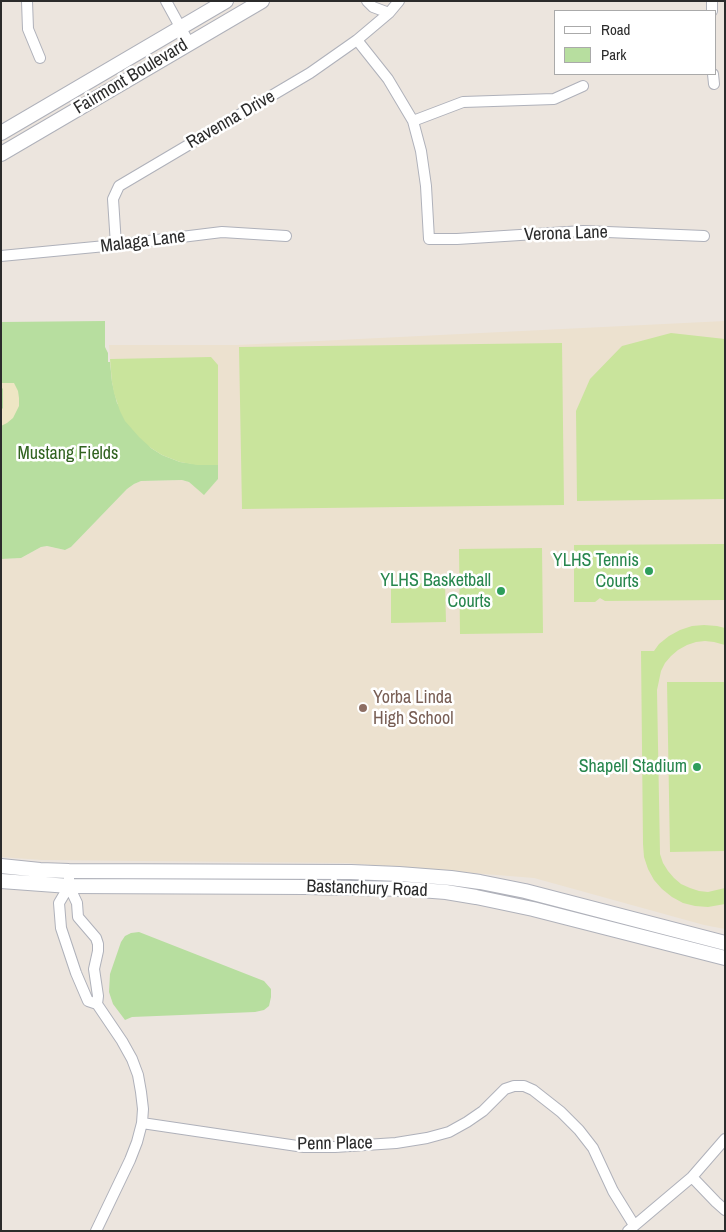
<!DOCTYPE html>
<html>
<head>
<meta charset="utf-8">
<style>
	body { margin:0 }
	#map { position:relative; width:726px; height:1232px; overflow:hidden; background:#ece5de; font-family:"Archivo Narrow",sans-serif }
	canvas { display:block }
	.frame { position:absolute; inset:0; border:2px solid #2b2b2b; pointer-events:none }
	.legend { position:absolute; left:554px; top:10px; width:162px; height:65px; box-sizing:border-box; background:#fff; border:1px solid #aaa; margin:0; padding:6px 9px; list-style:none; font-size:15px; color:#2b2b2b }
	.legend li { display:flex; align-items:center; gap:10px; height:25px }
	.legend b { width:25px; border:1px solid #aaa }
</style>
</head>
<body>
<div id="map">
<canvas width="726" height="1232"></canvas>
<div class="frame"></div>
<ul class="legend">
<li><b style="height:6px;background:#fff"></b>Road</li>
<li><b style="height:14px;background:#b7de9f"></b>Park</li>
</ul>
</div>
<script>
const ctx = document.querySelector('canvas').getContext('2d');
ctx.lineJoin = 'round';
function fill(path, color) {
  ctx.fillStyle = color;
  ctx.fill(path, 'evenodd');
}
function toPath(rows) {
  const path = new Path2D();
  for (const r of rows) {
    path.moveTo(r[0], r[1]);
    for (let i = 2; i < r.length; i += 2) path.lineTo(r[i], r[i + 1]);
  }
  return path;
}
function trace(path, color, width, dash) {
  ctx.strokeStyle = color;
  ctx.lineWidth = width;
  ctx.lineCap = dash ? 'butt' : 'round';
  ctx.setLineDash(dash || []);
  ctx.stroke(path);
}
function label(font, color, halo, rows, align = 'center') {
  ctx.font = font + ' "Archivo Narrow",sans-serif';
  ctx.lineWidth = 5;
  ctx.setLineDash([]);
  ctx.textBaseline = 'middle';
  ctx.strokeStyle = halo;
  ctx.fillStyle = color;
  for (const [text, x, y, turn = 0] of rows) {
    ctx.save();
    ctx.translate(x, y);
    ctx.rotate((+turn || 0) * Math.PI / 180);
    ctx.textAlign = isNaN(turn) ? turn : align;
    if (halo) ctx.strokeText(text, 0, 0);
    ctx.fillText(text, 0, 0);
    ctx.restore();
  }
}
const education = toPath([
	[725,321,725,929,704,925,534,878,347,863,42,860,1,857,1,559,21,558,41,547,47,546,65,550,71,547,127,489,134,484,141,481,182,480,189,482,204,494,218,479,112,382,109,345,237,345]
]);
const green = toPath([
	[105,321,105,347,108,353,108,362,110,362,112,382,117,403,151,448,162,455,180,462,203,465,218,465,218,479,204,495,189,482,182,480,141,481,134,484,127,489,71,547,65,550,47,546,41,547,21,558,1,559,1,322],
	[139,932,264,981,271,989,271,997,269,1006,264,1010,255,1012,132,1017,125,1020,113,1004,109,992,110,974,121,942,125,936,131,933]
]);
const sand = toPath([
	[1,383,14,383,18,391,19,398,19,406,13,418,7,423,1,426,1,410,3,408,3,389,1,387]
]);
const pitch = toPath([
	[671,333,725,339,725,499,577,501,576,411,590,379,622,346],
	[562,343,564,505,242,509,239,347],
	[211,357,218,365,218,465,197,465,180,462,162,455,151,448,139,437,125,421,120,411,114,393,112,382,110,359],
	[725,544,725,600,605,601,600,598,595,602,574,602,574,545],
	[542,548,543,633,460,634,459,549],
	[391,583,445,583,446,622,391,623],
	[704,625,717,626,725,628,725,645,714,642,705,641,696,642,687,645,678,650,671,656,665,663,661,671,657,690,660,854,663,863,668,871,674,878,681,884,690,888,699,891,708,892,725,888,725,904,708,907,695,906,683,903,672,897,662,889,654,880,648,869,644,857,643,844,641,651,654,651,659,644,669,636,680,630,692,626],
	[667,682,725,682,725,851,670,852]
]);
const street = toPath([
	[27,1,28,29,40,58],
	[166,1,189,43],
	[367,1,373,7,389,13],
	[712,1,712,11],
	[357,40,388,79,413,121,421,151,426,186,429,239,457,239,583,231,704,236],
	[713,74,714,84],
	[413,121,463,102,554,99,583,86],
	[116,245,113,199,119,186,310,73,357,40,389,13,399,1],
	[1,256,116,245,222,232,286,236],
	[69,871,69,886,77,903,78,917,96,938,98,944,98,951,94,969,98,996,97,1004],
	[69,886,59,903,61,928,76,973,88,1001,97,1004,122,1041,132,1059,138,1075,141,1092,143,1109,142,1123,137,1142,130,1160,96,1231],
	[142,1123,304,1147,335,1147,396,1143,427,1138,449,1132,467,1122,483,1111,505,1089,514,1086,524,1086,533,1090,561,1112,579,1130,593,1148,613,1191,634,1225],
	[692,1177,716,1202,725,1210],
	[628,1231,692,1177,725,1139]
]);
const secondary = toPath([
	[1,133,226,1],
	[1,154,262,1],
	[1,866,40,870,69,871,351,872,399,874,451,878,480,882,525,891,725,943],
	[1,881,69,886,305,887,407,889,446,892,476,897,533,909,725,958]
]);
const markers = [
	[649,571,5,"#2e9e5b"],
	[501,591,5,"#2e9e5b"],
	[363,708,5,"#8d6e63"],
	[697,767,5,"#2e9e5b"]
];
const streetNames = [
	["Fairmont Boulevard",131,77,-31],
	["Ravenna Drive",231,120,-30],
	["Verona Lane",566,234,-2],
	["Malaga Lane",143,242,-7],
	["Bastanchury Road",367,889,2],
	["Penn Place",335,1144,-1]
];
const parkNames = [
	["Mustang Fields",68,454]
];
const leisureNames = [
	["YLHS Tennis",639,561],
	["Courts",639,582],
	["YLHS Basketball",491,581],
	["Courts",491,602],
	["Shapell Stadium",687,767]
];
const educationNames = [
	["Yorba Linda",373,698],
	["High School",373,719]
];
fill(education, '#ece1cf');
fill(green, '#b7de9f');
fill(sand, '#eee6c4');
fill(pitch, '#c9e49c');
trace(street, '#afb1ba', 12);
trace(secondary, '#afb1ba', 16);
trace(street, '#fff', 10);
trace(secondary, '#fff', 14);
for (const [x, y, r, color] of markers) {
  const dot = new Path2D();
  dot.arc(x, y, r, 0, 2 * Math.PI);
  ctx.fillStyle = color;
  ctx.fill(dot);
  trace(dot, '#fff', 2);
}
label('18px', '#2b2b2b', '#fff', streetNames);
label('18px', '#316320', '#fff', parkNames);
label('18px', '#27864d', '#fff', leisureNames, 'right');
label('18px', '#785e54', '#fff', educationNames, 'left');
</script>
</body>
</html>
